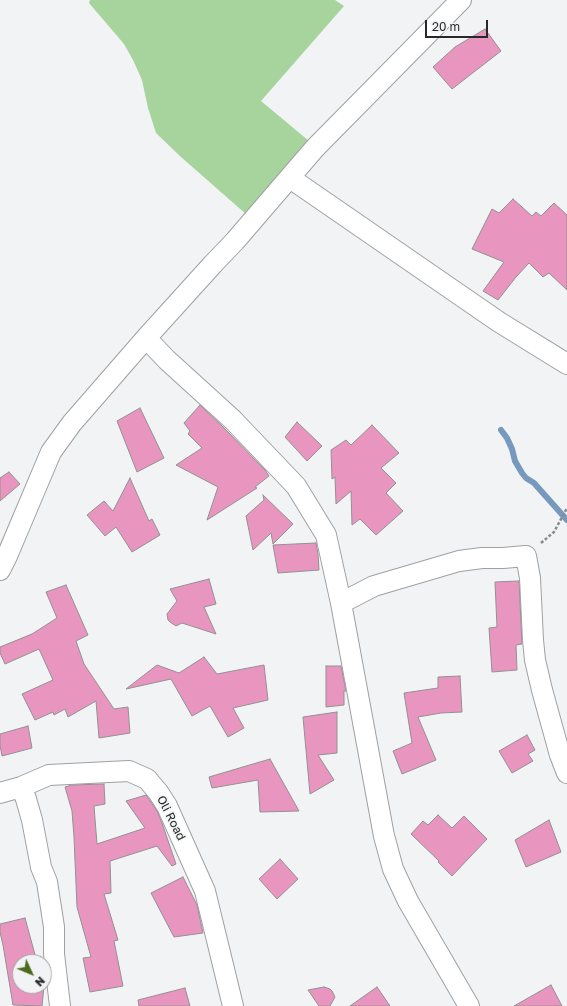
<!DOCTYPE html>
<html>
<head>
<meta charset="utf-8">
<style>
	body { margin:0 }
	#map { position:relative; width:567px; height:1006px; overflow:hidden; background:#f2f3f5; font-family:"Golos Text",sans-serif }
	canvas { display:block }
	.north { position:absolute; left:12px; top:954px; width:40px; height:40px; box-sizing:border-box; background:#f2f3f5; border:1px solid #a1a2a3; border-radius:50%; rotate:134deg; font-size:11px; font-weight:700; line-height:16px; text-align:center; color:#272828 }
	.north::after { content:''; display:block; margin:auto; width:14px; height:18px; background:#4d6b1f; clip-path:polygon(50% 0,100% 100%,50% 72%,0 100%) }
	.scale { position:absolute; left:425px; top:20px; width:63px; height:18px; box-sizing:border-box; border:2px solid #272828; border-top:0; padding-left:5px; font-size:12px; line-height:14px; white-space:nowrap; color:#272828; -webkit-text-stroke:3px #f2f3f5; paint-order:stroke }
</style>
</head>
<body>
<div id="map">
<canvas width="567" height="1006"></canvas>
<div class="north">N</div>
<div class="scale">20 m</div>
</div>
<script>
const ctx = document.querySelector('canvas').getContext('2d');
ctx.lineJoin = 'round';
function fill(path, color) {
  ctx.fillStyle = color;
  ctx.fill(path, 'evenodd');
}
function toPath(rows) {
  const path = new Path2D();
  for (const r of rows) {
    path.moveTo(r[0], r[1]);
    for (let i = 2; i < r.length; i += 2) path.lineTo(r[i], r[i + 1]);
  }
  return path;
}
function trace(path, color, width, dash) {
  ctx.strokeStyle = color;
  ctx.lineWidth = width;
  ctx.lineCap = dash ? 'butt' : 'round';
  ctx.setLineDash(dash || []);
  ctx.stroke(path);
}
function label(font, color, halo, rows, align = 'center') {
  ctx.font = font + ' "Golos Text",sans-serif';
  ctx.lineWidth = 3;
  ctx.setLineDash([]);
  ctx.textBaseline = 'middle';
  ctx.strokeStyle = halo;
  ctx.fillStyle = color;
  for (const [text, x, y, turn = 0] of rows) {
    ctx.save();
    ctx.translate(x, y);
    ctx.rotate((+turn || 0) * Math.PI / 180);
    ctx.textAlign = isNaN(turn) ? turn : align;
    if (halo) ctx.strokeText(text, 0, 0);
    ctx.fillText(text, 0, 0);
    ctx.restore();
  }
}
const green = toPath([
	[90,0,335,0,344,6,261,101,309,141,247,215,181,157,156,133,148,108,142,80,133,60,124,44,89,3]
]);
const stream = toPath([
	[501,430,507,438,512,449,515,461,522,473,526,478,534,483,567,520]
]);
const building = toPath([
	[485,29,501,51,452,89,433,67,455,47,485,29],
	[513,199,532,216,536,212,541,216,554,203,567,215,567,290,549,273,543,277,529,263,516,277,498,300,483,291,504,262,472,249,492,209,499,213,513,199],
	[200,405,224,428,265,470,269,476,255,487,257,488,207,520,218,487,176,465,202,448,188,434,190,431,184,423,200,405],
	[140,408,164,458,137,472,117,421,140,408],
	[297,422,322,446,307,461,285,437,297,422],
	[372,425,399,453,381,468,396,483,386,493,403,511,376,535,360,519,352,525,351,491,336,504,335,477,332,479,331,450,346,440,351,445,372,425],
	[9,472,20,484,0,501,0,478,9,472],
	[130,478,149,521,152,519,160,535,132,552,116,527,105,536,87,515,104,501,113,511,130,478],
	[263,495,293,524,273,544,271,533,253,550,246,516,264,500,263,495],
	[316,543,318,554,319,570,278,573,273,545,316,543],
	[209,579,216,604,204,607,216,634,182,623,176,626,170,622,168,620,167,614,177,601,170,589,209,579],
	[519,581,522,644,516,645,517,670,492,672,489,628,497,627,495,582,519,581],
	[66,585,88,635,76,641,84,664,114,709,128,707,130,733,99,738,96,701,68,717,65,709,54,715,53,712,35,720,22,694,53,680,39,649,5,664,0,653,0,647,32,634,57,618,46,592,66,585],
	[204,657,217,674,264,665,268,700,233,708,244,728,228,737,210,706,192,716,171,679,126,689,157,665,179,673,204,657],
	[326,666,341,666,346,691,344,691,344,705,326,707,326,666],
	[460,676,462,712,441,713,418,717,436,760,402,774,393,751,412,743,404,693,438,688,438,677,460,676],
	[337,712,337,753,318,755,334,780,310,794,303,717,337,712],
	[28,726,32,748,2,756,0,745,0,734,28,726],
	[527,735,535,750,528,754,533,761,512,773,499,751,527,735],
	[270,759,299,811,260,812,258,780,212,788,209,777,270,759],
	[104,784,105,804,94,806,97,844,145,828,126,801,146,795,157,811,162,823,176,864,172,866,157,846,110,861,111,893,104,894,118,940,114,941,123,986,90,992,83,958,91,957,77,907,74,837,72,811,65,787,72,785,104,784],
	[438,815,452,828,464,816,487,839,452,876,438,862,439,861,411,834,423,821,428,825,438,815],
	[549,820,561,852,526,867,515,840,549,820],
	[280,859,298,879,277,899,259,879,280,859],
	[183,877,197,905,203,933,174,937,151,893,183,877],
	[25,918,37,962,20,962,20,986,44,986,42,1006,13,1005,3,945,0,932,0,924,25,918],
	[551,985,562,1006,514,1006,551,985],
	[324,987,330,989,332,991,335,997,330,1006,319,1006,308,990,324,987],
	[377,987,390,1006,350,1006,377,987],
	[185,988,190,1006,139,1006,138,1000,185,988]
]);
const path = toPath([
	[541,543,554,532,567,508]
]);
const minor = toPath([
	[290,178,499,322,567,364],
	[146,338,213,264,235,241,315,148,461,0],
	[0,570,7,556,51,452,72,423,146,338,167,360,233,420,296,486,326,535,341,603,384,836,393,869,408,901,469,1006],
	[341,603,374,586,459,561,482,558,503,558,526,556,530,578,533,640,535,660,542,690,560,755,567,773],
	[21,787,26,799,32,820,41,867,47,882,54,927,54,954,60,1006],
	[0,793,21,787,49,775,129,771,147,779,158,792,167,806,205,891,233,1006]
]);
const streetNames = [
	["Oli Road",171,818,63]
];
fill(green, '#a6d49c');
trace(stream, '#7699bd', 6);
fill(building, '#e896c0');
trace(building, '#929091', 1);
trace(minor, '#9fa0a2', 22);
trace(path, '#898a8b', 2.5, [3, 2]);
trace(minor, '#fff', 20);
label('12px', '#272828', '#f2f3f5', streetNames);
</script>
</body>
</html>
